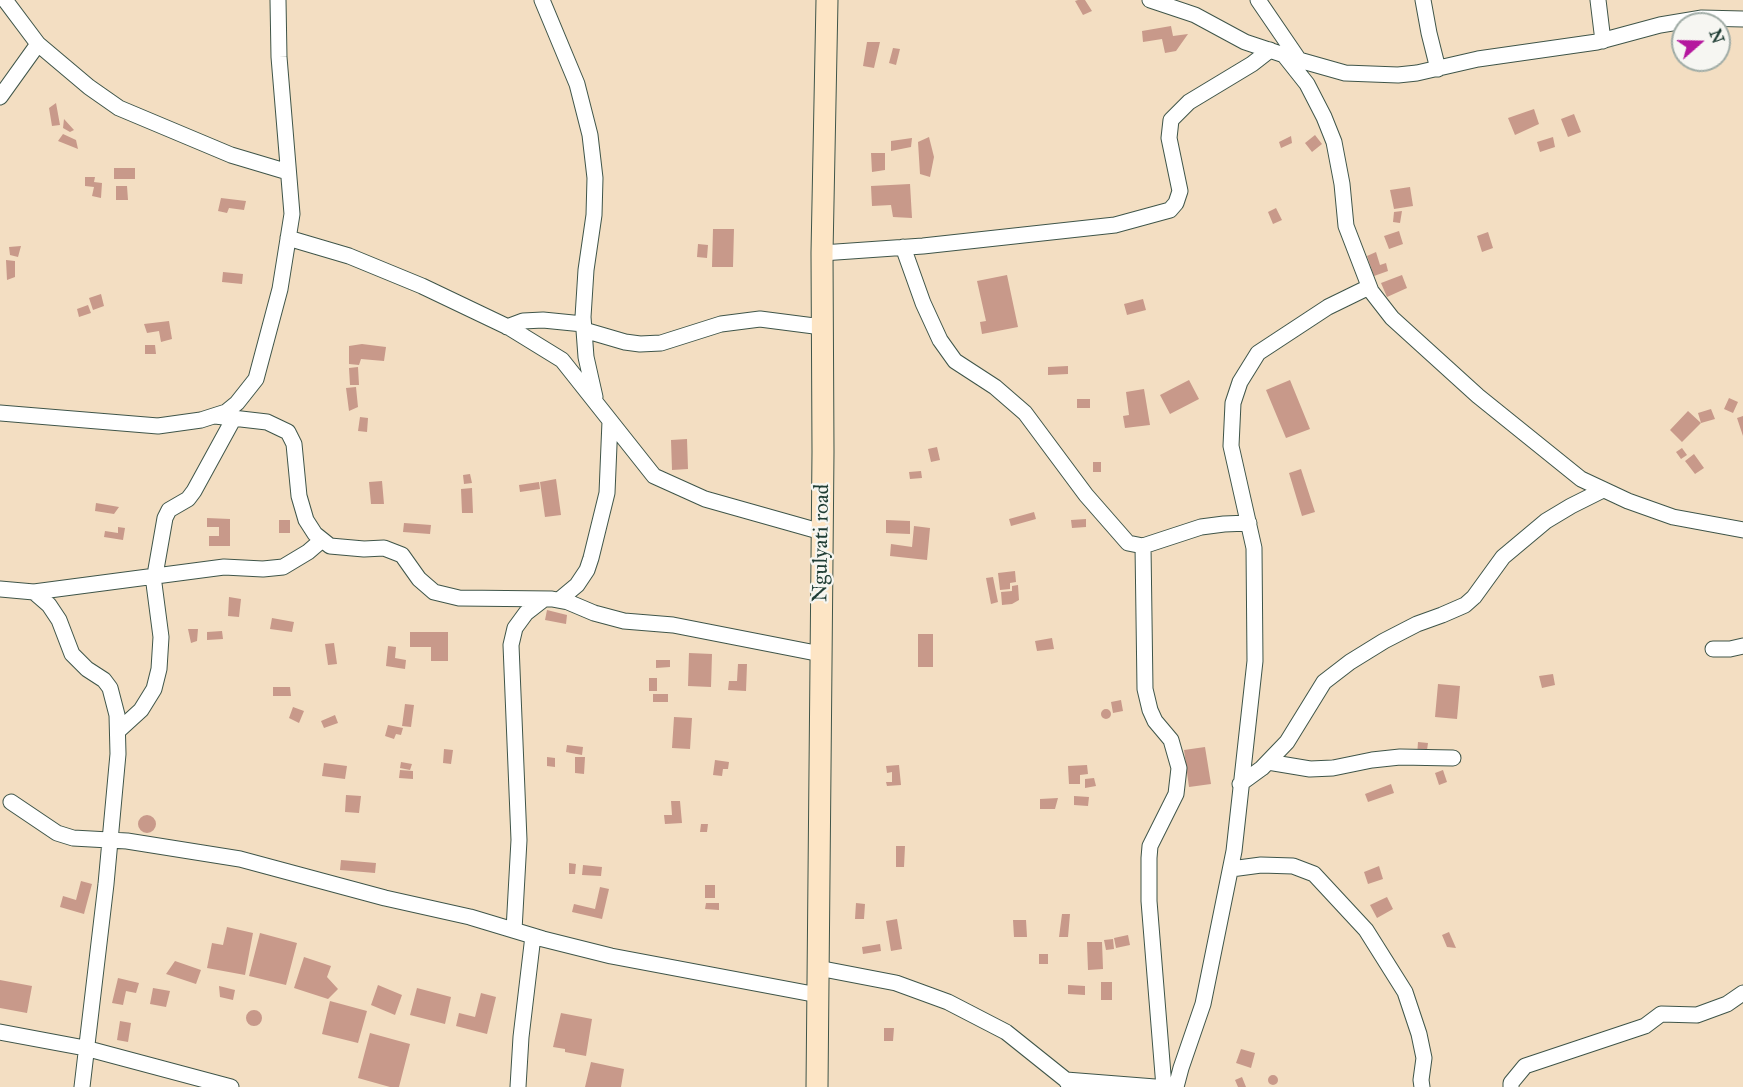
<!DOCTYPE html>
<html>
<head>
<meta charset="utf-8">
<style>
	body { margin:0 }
	#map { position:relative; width:1743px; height:1087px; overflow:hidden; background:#f3dec2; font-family:"IM FELL Great Primer",serif }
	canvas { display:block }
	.north { position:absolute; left:1671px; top:12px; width:60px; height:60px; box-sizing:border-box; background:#f6f6f2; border:2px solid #a0aca6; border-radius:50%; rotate:70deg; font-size:16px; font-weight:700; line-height:24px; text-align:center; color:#1f3d34 }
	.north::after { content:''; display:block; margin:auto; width:21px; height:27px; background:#b5179e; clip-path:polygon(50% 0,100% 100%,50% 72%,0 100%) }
</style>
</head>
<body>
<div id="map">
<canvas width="1743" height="1087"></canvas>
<div class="north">N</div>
</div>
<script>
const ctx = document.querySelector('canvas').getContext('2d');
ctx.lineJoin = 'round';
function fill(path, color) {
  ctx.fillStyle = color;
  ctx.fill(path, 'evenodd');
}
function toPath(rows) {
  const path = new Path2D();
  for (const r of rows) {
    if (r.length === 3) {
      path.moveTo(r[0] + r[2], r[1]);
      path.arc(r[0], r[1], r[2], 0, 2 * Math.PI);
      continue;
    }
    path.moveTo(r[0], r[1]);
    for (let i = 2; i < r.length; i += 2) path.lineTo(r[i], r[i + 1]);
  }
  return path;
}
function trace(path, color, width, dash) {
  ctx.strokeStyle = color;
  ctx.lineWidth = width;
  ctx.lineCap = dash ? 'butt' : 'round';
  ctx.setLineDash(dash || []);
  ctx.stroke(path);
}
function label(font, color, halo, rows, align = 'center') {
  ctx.font = font + ' "IM FELL Great Primer",serif';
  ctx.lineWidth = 4.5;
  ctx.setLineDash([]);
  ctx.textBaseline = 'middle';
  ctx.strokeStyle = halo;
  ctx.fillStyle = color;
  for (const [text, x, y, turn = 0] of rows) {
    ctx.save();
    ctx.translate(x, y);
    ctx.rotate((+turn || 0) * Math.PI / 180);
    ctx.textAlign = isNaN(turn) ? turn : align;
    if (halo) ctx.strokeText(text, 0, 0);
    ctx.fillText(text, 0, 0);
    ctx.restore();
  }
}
const building = toPath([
	[1078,0,1085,0,1092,11,1083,15,1075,1],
	[1171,26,1173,36,1188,34,1176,51,1165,53,1162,39,1143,42,1142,31],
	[867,42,880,42,874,68,863,66],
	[893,48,900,49,896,65,889,63],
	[56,103,60,125,52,126,49,108],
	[1534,109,1539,124,1515,135,1508,118],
	[1574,114,1581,132,1568,137,1561,119],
	[64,119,74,130,70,132,63,128],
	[63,134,76,140,78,149,58,141],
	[1315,135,1322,144,1312,152,1305,143],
	[1291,136,1292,143,1281,148,1279,142],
	[929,137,934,157,930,177,920,174,918,142],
	[1553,137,1555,147,1540,152,1537,142],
	[912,138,911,147,891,151,891,141],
	[871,153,885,153,885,170,872,172],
	[114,168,135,168,135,179,114,179],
	[85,177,95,177,94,182,102,183,101,198,92,196,94,187,85,186],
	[910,184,912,218,893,217,891,205,872,206,871,186],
	[116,186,127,186,128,200,116,200],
	[1410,187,1413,206,1394,209,1390,190],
	[221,198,246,201,244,210,229,208,227,213,218,211],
	[1276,208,1282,220,1273,224,1268,212],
	[1402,211,1400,223,1393,222,1394,212],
	[713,229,734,229,733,267,712,267],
	[1399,231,1403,244,1389,249,1384,236],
	[1488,232,1493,248,1482,252,1477,236],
	[698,244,708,245,707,258,697,257],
	[21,246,18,257,10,255,9,247],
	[1376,252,1380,265,1386,263,1388,271,1374,276,1367,256],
	[6,260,15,261,15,277,7,280],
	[223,272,243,274,242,284,222,282],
	[1007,275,1018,327,982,334,980,322,986,321,977,281],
	[1402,275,1407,288,1387,297,1381,283],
	[101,294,104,306,93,310,89,298],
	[1143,299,1146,310,1127,315,1124,304],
	[88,305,91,313,79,317,77,309],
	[169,321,172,339,161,342,159,331,147,333,144,324],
	[362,344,386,347,384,361,361,359,359,365,349,364,349,346],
	[145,345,155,345,156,354,145,354],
	[1068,366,1068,374,1048,375,1048,367],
	[358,367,359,385,350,385,349,368],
	[1189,380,1199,399,1170,414,1160,395],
	[1290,380,1310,429,1286,438,1266,390],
	[356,387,358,407,349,411,346,388],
	[1144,389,1150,425,1125,428,1123,416,1129,415,1126,392],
	[1729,398,1738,402,1733,413,1724,409],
	[1077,399,1090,399,1090,408,1077,408],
	[1711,409,1715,419,1701,423,1698,413],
	[1688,411,1701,423,1682,442,1670,430],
	[1743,416,1743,436,1737,418],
	[360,417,368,418,367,432,358,431],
	[687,439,688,469,672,470,671,440],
	[937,447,940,460,931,462,928,449],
	[1682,448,1687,455,1681,459,1676,452],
	[1694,454,1704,468,1695,474,1685,461],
	[1093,462,1101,462,1101,472,1093,472],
	[1301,469,1315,512,1302,516,1289,473],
	[921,471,922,478,910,479,909,472],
	[470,474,472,483,464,484,463,475],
	[556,479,561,515,545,517,540,482],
	[382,481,384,504,371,504,369,482],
	[539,482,540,489,520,492,519,485],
	[472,488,473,513,462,513,461,489],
	[96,503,119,507,114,514,95,511],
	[1034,512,1036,519,1011,526,1009,519],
	[207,518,230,519,230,546,209,546,209,536,219,536,219,527,207,527],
	[1086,519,1086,527,1072,528,1071,520],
	[279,520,290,520,290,533,279,533],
	[886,520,910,521,910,534,886,533],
	[404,523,431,525,430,534,403,532],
	[914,526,930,528,927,560,890,556,891,544,912,547],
	[118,527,125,528,123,540,104,537,105,531,118,533],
	[1015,571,1016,582,1010,583,1010,589,1000,590,998,573],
	[993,577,998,602,991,604,986,578],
	[1018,585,1019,600,1012,604,1002,605,1001,592,1012,591,1012,586],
	[229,597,241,599,239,617,228,616],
	[547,610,567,615,566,624,545,620],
	[272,618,294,622,292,632,270,629],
	[188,629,198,629,197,641,191,643],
	[222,631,223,639,207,640,207,632],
	[410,632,448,632,448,661,431,661,431,647,410,647],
	[918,634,933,634,933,667,918,667],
	[1052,638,1054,649,1037,651,1035,641],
	[334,643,337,664,328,665,325,644],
	[388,646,396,647,395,658,406,660,405,669,386,666],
	[689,653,712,654,711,687,688,686],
	[656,660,670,660,670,667,656,668],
	[738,664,747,664,746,691,728,690,729,681,737,681],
	[1553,674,1555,685,1542,688,1539,676],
	[649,678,657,678,657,691,649,691],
	[1438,684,1460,686,1457,719,1435,717],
	[273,687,290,687,291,696,273,696],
	[653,694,668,694,668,702,653,702],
	[1121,700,1123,711,1113,713,1111,702],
	[405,704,414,705,411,727,402,726],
	[293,707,304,711,299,723,289,718],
	[1106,714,5],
	[335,715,338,723,324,728,321,721],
	[674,717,692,718,690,749,672,748],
	[388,725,403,728,401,735,396,734,394,739,385,736],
	[1418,742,1428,743,1426,757,1417,756],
	[567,745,583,747,582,755,566,752],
	[1205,747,1211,784,1189,787,1184,750],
	[444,749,453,750,451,764,443,763],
	[547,757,555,758,555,767,547,766],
	[575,757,585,757,584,774,575,773],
	[715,760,729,762,728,769,723,769,722,776,713,775],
	[401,762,412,764,410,770,400,768],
	[324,763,347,766,345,779,322,776],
	[899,765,901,785,887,786,886,782,892,782,892,772,887,773,886,766],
	[1087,765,1088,774,1080,775,1080,784,1069,784,1068,766],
	[400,770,413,771,413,779,399,778],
	[1443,770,1447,782,1439,785,1435,773],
	[1094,778,1096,786,1085,788,1085,779],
	[1391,784,1394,793,1368,802,1365,794],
	[346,795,361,796,359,813,345,812],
	[1074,796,1089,797,1088,806,1074,805],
	[1058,798,1055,809,1040,809,1040,799],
	[671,801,680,801,682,823,665,824,664,815,672,815],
	[147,824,9],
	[701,824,708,824,707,832,700,832],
	[896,846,905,846,904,867,896,867],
	[341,860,376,863,375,873,340,870],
	[569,863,576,864,575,874,569,874],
	[583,865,602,867,601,876,582,875],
	[1379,866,1383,879,1368,884,1364,872],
	[81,881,92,884,84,914,60,907,63,896,76,900],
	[705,885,715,885,715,898,705,898],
	[600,887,609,889,602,919,572,912,574,904,595,909],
	[1387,897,1393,909,1377,918,1370,905],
	[706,903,719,903,719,910,705,909],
	[856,903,865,904,864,919,855,919],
	[1062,914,1070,914,1068,937,1059,937],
	[897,919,902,949,891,951,886,921],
	[1013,920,1026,920,1027,937,1014,937],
	[227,927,253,933,245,975,207,968,212,943,223,945],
	[1449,932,1456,948,1447,947,1442,935],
	[260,933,297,943,286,985,249,976],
	[1128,935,1130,945,1116,948,1114,938],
	[1113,939,1114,949,1106,950,1104,940],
	[1087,942,1102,942,1103,969,1088,970],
	[880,944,881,951,863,954,862,947],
	[1039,954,1048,954,1048,964,1039,964],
	[304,957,331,966,327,977,338,989,328,999,294,988],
	[175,961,201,970,196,984,166,974],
	[118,978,139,983,136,993,126,991,123,1005,112,1003],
	[0,980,32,986,27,1013,0,1008],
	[1101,982,1112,982,1112,1000,1101,1000],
	[378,985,402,995,395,1015,371,1005],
	[1068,985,1085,986,1085,995,1068,994],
	[219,986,235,990,233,1000,220,997],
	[153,988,170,991,166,1007,150,1004],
	[417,988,451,997,445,1024,410,1015],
	[481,993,496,997,487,1034,456,1026,459,1013,475,1017],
	[330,1001,367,1011,358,1043,322,1034],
	[254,1018,8],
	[561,1013,592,1019,586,1056,565,1052,565,1049,553,1047],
	[120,1021,131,1023,128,1042,117,1040],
	[884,1028,894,1028,893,1041,884,1041],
	[370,1033,410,1044,399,1087,390,1087,358,1078],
	[1241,1049,1255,1053,1251,1068,1236,1063],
	[591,1062,624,1069,621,1087,585,1087],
	[1273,1080,5],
	[1242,1077,1246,1087,1238,1087,1235,1080]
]);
const minor = toPath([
	[5,0,38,44,89,87,119,108,231,155,288,172],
	[542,0,577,84,590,135,595,178,594,215,586,270,583,317,586,357,595,397],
	[1150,0,1195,15,1245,42,1299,60,1345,73,1398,75,1417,73,1478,59,1597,42,1660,25,1702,18,1743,19],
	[1258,0,1299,60],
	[1423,0,1429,33,1438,69],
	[1598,0,1603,41],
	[1284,55,1307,84,1324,117,1334,142,1342,184,1346,226,1371,291,1392,318,1478,396,1581,479,1628,501,1673,517,1743,530],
	[0,97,38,44],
	[288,238,349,256,422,286,510,328,562,360,654,476,705,499,822,532],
	[903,247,923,303,940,340,955,361,995,387,1025,413,1086,495,1128,543,1143,546,1201,527,1224,524,1249,523],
	[822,253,923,246,1115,225,1170,210,1176,203,1180,191,1169,138,1171,120,1189,102,1252,64,1270,50],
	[507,327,523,321,543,320,583,324],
	[584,330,625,342,640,344,661,343,721,324,760,319,822,327],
	[0,413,158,426,201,420,226,412,237,403,256,379,280,289,292,214,279,57,278,0],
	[215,416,267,422,288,432,294,444,299,496,306,520,315,534,330,546,364,549,384,548,402,555,419,579,434,592,459,598,552,599,568,602,594,613,624,621,673,625,821,654],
	[1143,546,1145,689,1150,710,1155,721,1171,740,1179,768,1176,794,1150,846,1149,858,1149,901,1164,1087],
	[155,575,165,518,169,510,188,499,194,491,234,418],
	[0,589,34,592,49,605,59,620,72,654,87,669,104,680,110,688,117,715,118,754,106,884,82,1087],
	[34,592,224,567,263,569,283,567,308,552,322,540],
	[559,600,577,585,587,570,591,558,607,493,610,421],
	[1713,649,1730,649,1743,646],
	[118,731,141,710,154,689,159,669,161,637,153,576],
	[1268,762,1310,769,1333,768,1372,760,1400,757,1453,758],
	[1240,784,1262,768,1287,742,1324,682,1350,662,1384,641,1417,624,1442,615,1465,605,1474,597,1503,557,1546,521,1571,506,1603,490],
	[11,802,57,833,73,838,127,841,240,859,385,898,470,917,543,939,611,956,818,995],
	[1231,869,1261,865,1293,866,1314,874,1366,930,1405,992,1419,1034,1424,1058,1421,1080,1422,1087],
	[514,930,519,840,511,645,515,628,526,613,544,599],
	[818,968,896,983,948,1002,1006,1032,1066,1080,1070,1087],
	[0,1032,85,1048,231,1087],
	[1066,1080,1155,1087],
	[518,1087,521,1037,533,936],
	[1176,1087,1181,1068,1203,1004,1234,851,1255,661,1254,548,1231,446,1233,403,1240,382,1258,353,1328,307,1369,287],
	[1511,1087,1511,1083,1525,1066,1645,1026,1661,1014,1697,1015,1727,1004,1743,993]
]);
const secondary = toPath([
	[817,1087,823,452,822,253,827,0]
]);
const streetNames = [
	["Ngulyati road",822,543,-89]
];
fill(building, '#c8998a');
trace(minor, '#3f5549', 17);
trace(secondary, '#3f5549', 23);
trace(minor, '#fff', 15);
trace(secondary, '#fde5c5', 21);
label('21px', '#1f3d34', '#f6f6f2', streetNames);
</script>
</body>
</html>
